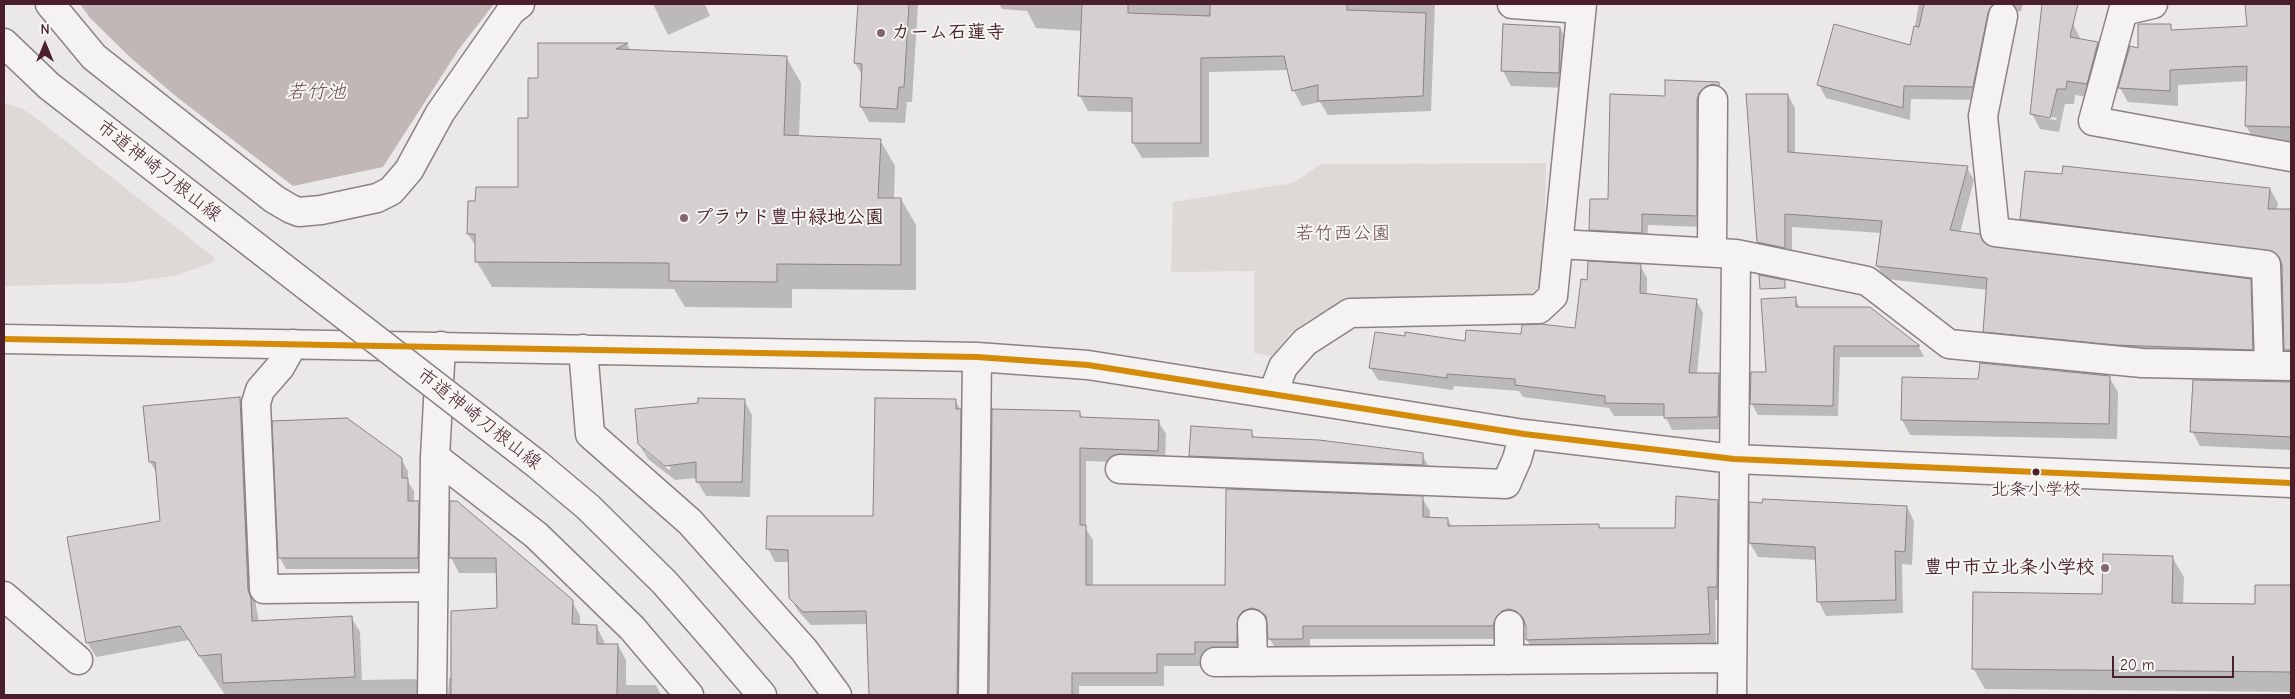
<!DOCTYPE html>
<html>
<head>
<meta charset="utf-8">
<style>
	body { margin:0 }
	#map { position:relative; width:2295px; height:699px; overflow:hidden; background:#ebe9e7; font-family:"Comic Neue",sans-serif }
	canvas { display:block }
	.frame { position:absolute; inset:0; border:5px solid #4a1f2b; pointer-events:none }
	.north { position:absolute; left:20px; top:20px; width:50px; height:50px; -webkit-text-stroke:4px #f6f6f2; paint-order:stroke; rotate:0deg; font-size:14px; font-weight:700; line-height:20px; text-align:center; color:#4a1f2b }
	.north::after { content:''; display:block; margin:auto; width:18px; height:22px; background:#4a1f2b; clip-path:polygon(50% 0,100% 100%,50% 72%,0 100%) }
	.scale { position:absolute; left:2112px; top:656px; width:122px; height:22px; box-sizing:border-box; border:2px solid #4a1f2b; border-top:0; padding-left:6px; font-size:15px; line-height:18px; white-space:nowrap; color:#4a1f2b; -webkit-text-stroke:4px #f6f6f2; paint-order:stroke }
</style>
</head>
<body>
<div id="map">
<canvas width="2295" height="699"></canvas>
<div class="frame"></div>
<div class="north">N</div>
<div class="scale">20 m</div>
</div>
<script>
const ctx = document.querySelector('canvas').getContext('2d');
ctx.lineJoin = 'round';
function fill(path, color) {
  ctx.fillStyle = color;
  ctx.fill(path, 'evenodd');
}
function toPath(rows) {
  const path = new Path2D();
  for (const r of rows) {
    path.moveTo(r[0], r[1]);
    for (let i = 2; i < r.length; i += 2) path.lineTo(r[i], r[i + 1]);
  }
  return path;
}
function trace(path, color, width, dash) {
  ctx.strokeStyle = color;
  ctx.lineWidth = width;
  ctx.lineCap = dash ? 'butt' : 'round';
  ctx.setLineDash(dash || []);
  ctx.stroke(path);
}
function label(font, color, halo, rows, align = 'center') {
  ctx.font = font + ' "Comic Neue","Klee One",sans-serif';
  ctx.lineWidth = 4;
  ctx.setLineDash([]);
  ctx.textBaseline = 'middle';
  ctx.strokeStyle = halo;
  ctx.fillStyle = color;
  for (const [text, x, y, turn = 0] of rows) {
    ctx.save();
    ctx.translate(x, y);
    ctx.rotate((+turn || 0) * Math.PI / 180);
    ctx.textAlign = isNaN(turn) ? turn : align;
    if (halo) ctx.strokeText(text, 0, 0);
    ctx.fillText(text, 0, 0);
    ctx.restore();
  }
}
const green = toPath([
	[4,103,21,108,36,118,215,258,212,263,177,275,126,283,4,286],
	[1546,163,1544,281,1529,297,1350,303,1317,315,1291,332,1273,356,1254,353,1254,271,1171,272,1173,202,1293,183,1321,164]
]);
const water = toPath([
	[80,4,494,4,459,49,383,167,293,186,178,98,132,59,90,18]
]);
const shadow = toPath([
	[653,4,705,4,710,16,668,35],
	[859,4,918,4,912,102,907,102,905,123,869,122,861,107,863,76,855,63],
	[999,4,1435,4,1431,111,1328,115,1320,102,1302,106,1294,91,1289,70,1209,72,1209,157,1142,158,1133,143,1133,112,1088,111,1080,96,1082,31,1036,28,1027,11,1002,9],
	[1919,4,2023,4,2021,11,1993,16,1980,100,1911,99,1910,120,1826,98,1819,85,1911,46],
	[2246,4,2291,4,2291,142,2255,141,2246,126,2248,81,2178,85,2178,106,2128,102,2120,88,2139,49,2170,26,2173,31,2248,27],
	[2073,24,2081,40,2098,43,2106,58,2095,98,2075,95,2074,104,2065,104,2059,132,2040,129,2032,114],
	[2040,115,2057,118,2056,120,2040,117],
	[1560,28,1568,43,1567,88,1511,86,1503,71],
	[539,44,627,44,631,51,786,57,801,83,799,137,880,140,895,166,894,199,901,199,916,225,916,290,792,289,792,308,685,307,674,289,492,287,477,262,477,248,468,234,477,202,520,189,530,119,539,80],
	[1666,82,1718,83,1725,94,1702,227,1648,225,1647,244,1597,241,1590,230,1610,201,1666,97],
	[1788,95,1795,108,1795,153,1967,168,1974,180,1960,233,1986,246,2250,280,2258,293,2260,362,1991,344,1984,331,1988,290,1885,279,1877,266,1881,233,1792,227,1792,260,1765,255,1758,242],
	[2270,189,2278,203,2277,210,2291,210,2291,360,2285,350,2283,267,2277,263,2029,233,2021,219],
	[1640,265,1647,278,1647,295,1696,300,1703,313,1697,374,1719,374,1726,387,1725,429,1672,430,1665,416,1614,416,1609,408,1523,397,1519,391,1454,386,1453,390,1378,380,1370,367,1406,337,1466,342,1576,330,1588,282],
	[1795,298,1800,308,1869,308,1919,347,1924,357,1840,357,1838,416,1758,415,1752,404,1768,373],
	[2109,377,2118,392,2117,439,1910,435,1902,420,1980,380],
	[2194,381,2291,383,2291,450,2200,446,2192,431],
	[240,399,248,413,256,606,259,622,351,617,360,632,362,680,416,679,424,695,225,695,189,640,96,657,87,642,162,522,158,475,150,462],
	[744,400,752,415,750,497,706,496,697,481,697,478,675,480,648,459,639,444],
	[645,448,671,468,669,470,645,451],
	[955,400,963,414,964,695,870,695,868,624,811,625,798,611,790,597,789,562,775,562,768,549,768,517,874,517],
	[993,411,1079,412,1083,418,1158,421,1166,434,1165,464,1086,461,1086,529,1093,540,1093,587,1226,587,1422,498,1430,511,1430,518,1447,519,1453,528,1598,526,1600,529,1676,529,1717,501,1725,514,1724,600,1715,600,1716,647,1535,653,1527,640,1527,626,1517,622,1501,639,1310,639,1310,652,1277,651,1269,638,1268,623,1259,621,1244,655,1202,655,1202,666,1164,666,1164,686,1079,686,1079,695,990,695],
	[1251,432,1255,438,1422,455,1428,465,1428,475,1196,466,1190,456],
	[401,459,408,471,408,482,414,491,414,502,418,502,425,514,424,569,286,569,280,558],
	[451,502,572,601,580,616,580,625,596,626,604,641,604,645,618,645,626,660,626,685,656,685,661,695,448,695,449,678,453,678,498,610,497,573,459,573,451,558],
	[1751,504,1907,507,1914,521,1912,565,1902,564,1903,613,1826,616,1819,602,1817,560,1758,557,1750,543],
	[2172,557,2184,577,2183,604,2256,605,2256,586,2291,586,2291,692,1985,689,1973,668]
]);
const building = toPath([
	[858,4,909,4,904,87,899,87,897,109,860,107,862,64,854,63,858,4],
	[1082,4,1128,4,1128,13,1210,16,1210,4,1347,4,1347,10,1426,13,1423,96,1318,101,1318,85,1292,91,1284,56,1201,58,1201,143,1132,143,1132,98,1078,96,1082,4],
	[1924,4,1994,4,1988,13,1973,87,1904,86,1903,108,1817,85,1834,24,1910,45,1914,26,1919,27,1924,4],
	[2042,4,2078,4,2070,37,2098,42,2087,84,2067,81,2066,89,2057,89,2050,118,2030,114,2042,4],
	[2245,4,2291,4,2291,127,2245,126,2247,66,2170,70,2170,91,2118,88,2130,46,2138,48,2138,24,2171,24,2171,30,2247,26,2245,4],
	[1503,24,1560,27,1559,73,1501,71,1503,24],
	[538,43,628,43,616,49,787,56,784,135,881,139,878,198,901,198,901,265,777,264,777,282,669,281,669,263,475,262,475,234,467,234,468,201,475,201,476,187,518,187,518,118,528,118,528,78,538,78,538,43],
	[1665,80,1719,82,1719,86,1713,84,1705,87,1699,93,1697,99,1697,216,1642,214,1642,233,1589,230,1590,199,1608,199,1610,94,1665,96,1665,80],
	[1746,94,1788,94,1788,152,1968,166,1950,230,1980,234,1987,245,2251,279,2253,350,2116,345,1983,332,1987,278,1876,266,1882,221,1785,214,1785,248,1757,242,1746,94],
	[2063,166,2270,188,2268,209,2291,209,2291,350,2284,350,2282,265,2279,257,2274,252,2020,219,2025,171,2062,174,2063,166],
	[1588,261,1641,264,1640,293,1697,299,1689,373,1719,373,1718,417,1664,418,1664,404,1605,403,1605,396,1515,385,1515,379,1447,374,1447,378,1369,368,1375,332,1405,336,1405,332,1465,341,1466,330,1521,334,1522,325,1540,324,1575,328,1581,279,1587,280,1588,261],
	[1759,275,1785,280,1785,288,1760,289,1759,275],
	[1796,297,1796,307,1870,307,1920,346,1834,346,1833,406,1750,404,1751,372,1766,372,1761,299,1796,297],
	[1980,363,2110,376,2109,424,1901,420,1902,377,1978,379,1980,363],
	[2193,380,2291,382,2291,437,2190,432,2193,380],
	[240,397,248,590,251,598,252,621,352,616,355,677,223,683,221,654,199,656,180,626,86,643,67,537,160,521,155,462,149,462,143,406,240,397],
	[698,398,745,399,742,482,696,482,696,462,665,466,638,444,635,409,698,403,698,398],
	[875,398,956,399,956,409,961,409,957,695,869,695,866,611,803,612,789,598,788,550,766,549,767,516,873,516,875,398],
	[992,409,1080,411,1080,417,1159,420,1158,451,1080,448,1080,525,1086,525,1086,585,1225,585,1226,489,1423,496,1423,517,1448,518,1448,526,1599,524,1599,528,1675,528,1676,496,1718,500,1717,587,1708,587,1710,634,1526,640,1526,626,1523,618,1516,611,1509,609,1502,611,1496,617,1493,626,1303,626,1303,639,1268,639,1266,616,1259,610,1251,608,1243,611,1238,617,1237,642,1195,642,1195,654,1157,654,1157,673,1072,673,1072,695,989,695,992,409],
	[347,418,402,458,402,478,408,478,408,501,419,501,418,558,278,558,272,421,347,418],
	[1191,426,1252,430,1252,437,1319,440,1423,453,1423,465,1189,456,1191,426],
	[1763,499,1907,506,1905,552,1895,551,1896,600,1817,602,1815,547,1749,543,1749,502,1762,503,1763,499],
	[450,501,457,501,573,600,572,624,597,625,597,644,618,644,617,695,451,695,451,611,497,608,496,558,449,558,450,501],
	[2103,554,2173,556,2172,603,2255,604,2255,585,2291,585,2291,672,1972,669,1973,592,2102,594,2103,554]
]);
const minor = toPath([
	[50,4,94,57,274,199,291,209,299,212,321,210,377,198,391,191,409,170,440,113,511,11,520,4],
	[1512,4,1581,9],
	[2153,4,2123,11,2093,121,2291,157],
	[2003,16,1983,116,1995,232,2266,265,2269,365],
	[4,43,49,86,308,287],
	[1559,244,1736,254,1867,281,1949,344,2142,363,2291,366],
	[1712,252,1713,100],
	[4,339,977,357,1088,365,1524,434,1734,459,2291,483],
	[293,344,280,367,260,390,256,403,264,589,432,587],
	[441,346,435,457,536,535,632,628,689,695],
	[583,349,590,434,690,522,804,650,837,695],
	[1273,393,1283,367,1305,342,1350,313,1539,309,1553,296,1582,4],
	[1120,469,1506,484,1517,459,1524,434],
	[4,596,78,660],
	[1252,624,1253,662],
	[1509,625,1509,660],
	[714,639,762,695],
	[1215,662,1731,658],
	[432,695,435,457],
	[973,695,977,357],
	[1732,695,1736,254]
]);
const minorBridge = toPath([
	[308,287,538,465,588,507,665,583,714,639]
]);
const bus1 = toPath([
	[4,339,977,357,1088,365,1524,434,1734,459,2291,483]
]);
const markers = [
	[881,33,5,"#82666d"],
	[684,218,5,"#82666d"],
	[2036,472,4.5,"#4a1f2b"],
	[2105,568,5,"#82666d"]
];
const busNames = [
	["北条小学校",2036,490]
];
const poiNames = [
	["カーム石蓮寺",891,33],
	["プラウド豊中緑地公園",694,218],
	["豊中市立北条小学校",2095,568,"right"]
];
const streetNames = [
	["市道神崎刀根山線",159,171,38],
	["市道神崎刀根山線",479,419,38]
];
const parkNames = [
	["若竹西公園",1343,234]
];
const waterNames = [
	["若竹池",316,92]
];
fill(green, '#ded8d7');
fill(water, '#c2b7b7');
fill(shadow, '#0003');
fill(building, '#d3d0cf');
trace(building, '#8b8283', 1);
trace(minor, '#8b8283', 31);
trace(minor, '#f4f3f1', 28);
trace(minorBridge, '#8b8283', 31, []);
trace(minorBridge, '#f4f3f1', 28);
trace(bus1, '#d48b09', 6);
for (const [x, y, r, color] of markers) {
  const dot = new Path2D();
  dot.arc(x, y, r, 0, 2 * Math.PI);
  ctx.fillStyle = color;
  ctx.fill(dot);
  trace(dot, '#f6f6f2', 2);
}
label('18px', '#4a1f2b', '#f6f6f2', busNames);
label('bold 19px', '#4a1f2b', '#f6f6f2', poiNames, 'left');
label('19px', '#4a1f2b', '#f6f6f2', streetNames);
label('19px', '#6c4a53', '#f6f6f2', parkNames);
label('italic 20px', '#6e4d55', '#f6f6f2', waterNames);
</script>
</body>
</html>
